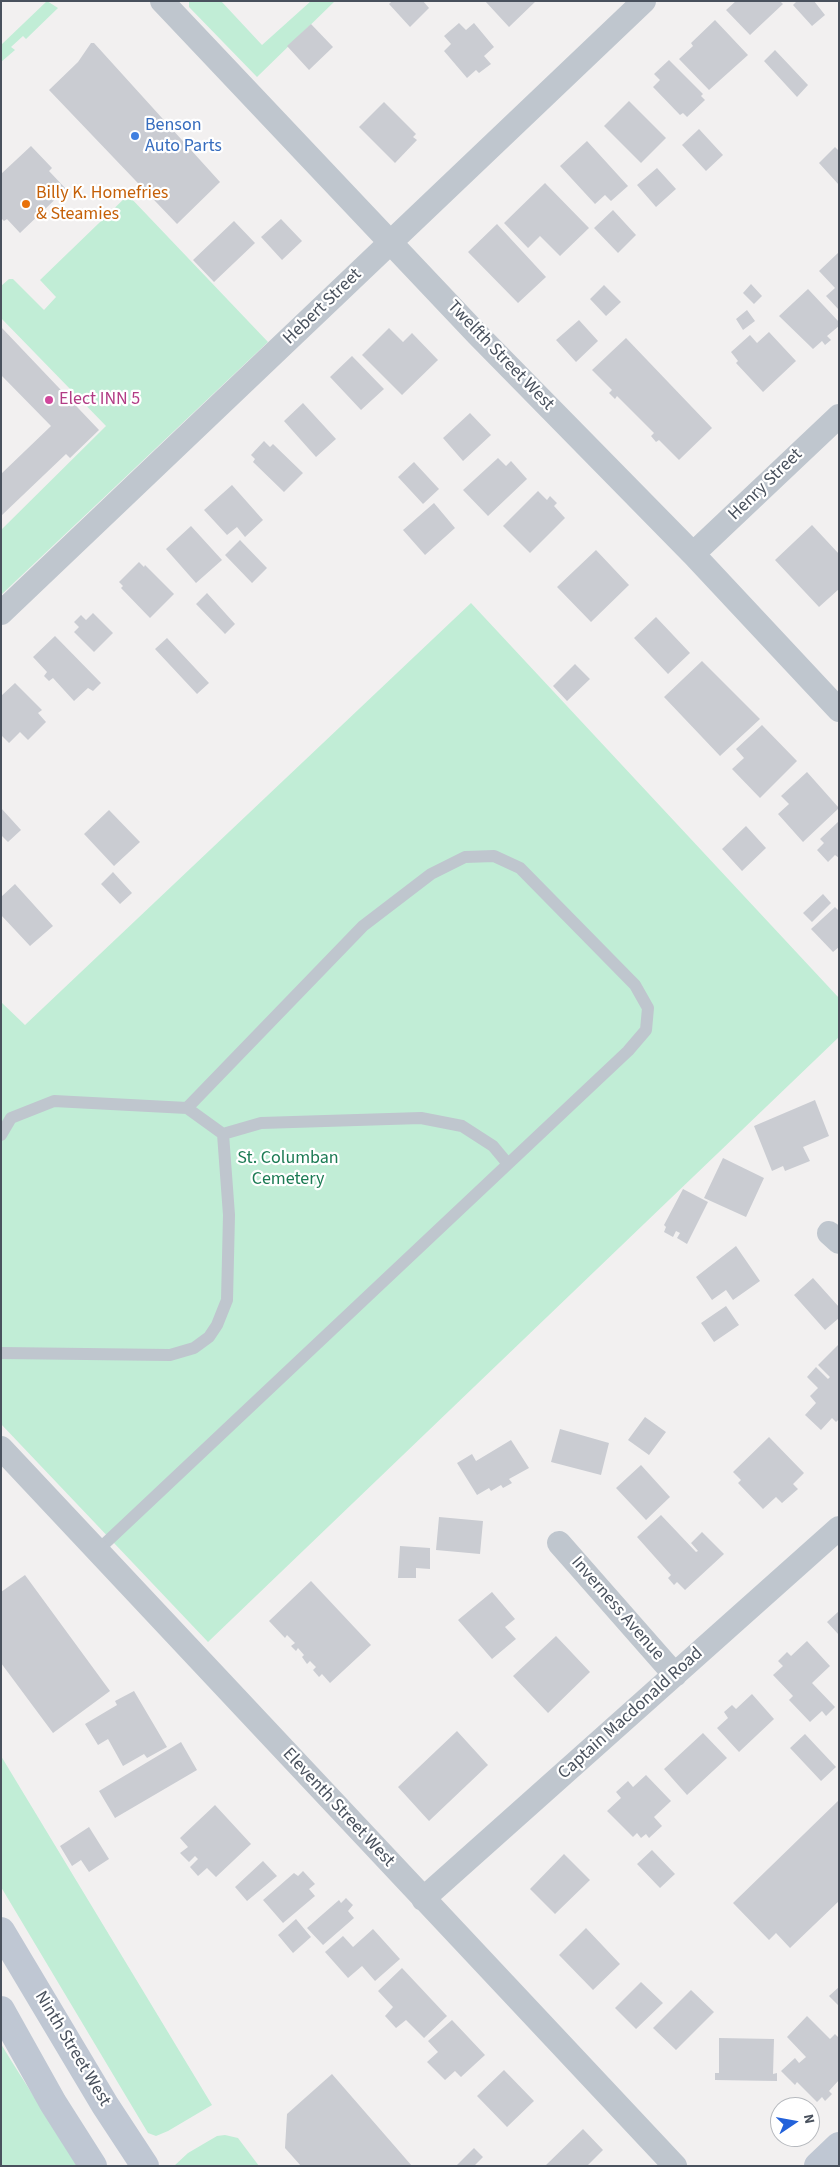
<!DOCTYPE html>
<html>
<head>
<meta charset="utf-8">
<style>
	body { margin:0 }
	#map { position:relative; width:840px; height:2167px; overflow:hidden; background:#f2f0f0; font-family:"Source Sans 3",sans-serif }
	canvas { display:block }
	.frame { position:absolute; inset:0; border:2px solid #49515d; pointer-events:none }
	.north { position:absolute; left:770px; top:2097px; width:50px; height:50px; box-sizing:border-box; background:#fff; border:1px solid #b6b9be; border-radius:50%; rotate:78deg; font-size:14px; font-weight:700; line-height:20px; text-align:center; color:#49515d }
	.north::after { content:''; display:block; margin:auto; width:18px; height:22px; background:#2362da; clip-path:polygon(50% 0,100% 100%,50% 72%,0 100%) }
</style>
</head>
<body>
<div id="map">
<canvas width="840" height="2167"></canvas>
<div class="frame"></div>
<div class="north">N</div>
</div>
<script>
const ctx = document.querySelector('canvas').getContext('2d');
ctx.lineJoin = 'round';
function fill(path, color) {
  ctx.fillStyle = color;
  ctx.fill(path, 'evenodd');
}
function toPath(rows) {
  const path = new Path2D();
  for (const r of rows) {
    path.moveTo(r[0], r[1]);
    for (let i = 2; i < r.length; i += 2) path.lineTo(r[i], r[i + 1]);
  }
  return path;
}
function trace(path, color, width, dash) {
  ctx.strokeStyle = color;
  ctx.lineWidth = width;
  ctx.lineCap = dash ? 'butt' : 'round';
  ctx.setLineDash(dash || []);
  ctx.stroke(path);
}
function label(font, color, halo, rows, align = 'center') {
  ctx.font = font + ' "Source Sans 3",sans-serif';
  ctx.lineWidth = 4.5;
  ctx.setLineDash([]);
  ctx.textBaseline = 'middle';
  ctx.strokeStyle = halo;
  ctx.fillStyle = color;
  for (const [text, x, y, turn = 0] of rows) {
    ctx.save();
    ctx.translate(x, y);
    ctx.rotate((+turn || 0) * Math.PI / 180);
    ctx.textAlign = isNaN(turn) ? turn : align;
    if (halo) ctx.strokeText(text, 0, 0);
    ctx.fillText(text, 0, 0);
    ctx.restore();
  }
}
const green = toPath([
	[47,1,58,8,26,39,23,36,11,47,15,50,1,62,1,45],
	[189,1,221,1,262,45,311,1,335,1,257,77,189,7],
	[128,195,268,342,1,595,1,530,106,426,1,318,1,286,9,279,13,279,44,310,56,297,40,280],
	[471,603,839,998,839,1037,208,1642,1,1424,1,1002,25,1025],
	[1,1756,212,2105,168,2131,156,2136,148,2133,1,1887],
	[1,2044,12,2062,78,2166,1,2166],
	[225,2135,238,2138,259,2166,174,2166,188,2153,217,2136]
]);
const building = toPath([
	[392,1,423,1,429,8,410,27,389,4],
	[485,1,536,1,509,27],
	[736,1,780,1,783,4,750,35,726,10],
	[797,1,814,1,825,15,812,26,793,5],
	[715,20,748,55,709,90,679,59,693,46,691,43],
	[459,23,466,30,474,23,494,47,484,56,491,64,479,73,476,70,467,78,444,51,451,44,444,36],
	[311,24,333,47,309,70,287,46],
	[91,43,94,43,220,182,177,224,49,90,78,62],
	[775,50,808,85,797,97,764,61],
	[669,60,703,94,701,96,705,100,687,117,683,113,680,115,653,87,660,80,654,74],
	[629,101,666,138,641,163,604,126],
	[384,102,416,134,413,137,417,140,395,163,359,127],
	[699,129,723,155,706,171,682,145],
	[587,141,628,186,611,201,605,195,595,204,560,166],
	[31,146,52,168,49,171,66,189,20,233,7,219,4,221,1,218,1,174],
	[835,147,839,151,839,185,819,163],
	[657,168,676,189,656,207,637,185],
	[545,183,589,228,560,256,540,236,528,248,504,223],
	[613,210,636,235,618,253,594,228],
	[281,219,302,241,282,260,261,237],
	[234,221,255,243,214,282,193,260],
	[497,224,546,277,518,303,468,252],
	[839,252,839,310,826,296,835,288,819,271],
	[751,284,762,296,754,304,743,293],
	[604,285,621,302,606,316,590,299],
	[808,289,839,322,839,326,827,336,831,340,825,345,822,341,813,349,779,316],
	[747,310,755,321,743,330,736,319],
	[579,320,598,341,576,362,556,340],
	[1,327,99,430,70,458,66,454,1,516,1,474,51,426,1,375],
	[389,328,403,342,412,333,438,360,402,395,362,355],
	[769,332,796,361,763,392,736,363,738,361,731,352,750,335,757,343],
	[626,338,712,428,679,460,659,440,656,442,651,436,654,433,617,396,615,399,609,393,612,390,592,370],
	[352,356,384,389,361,410,330,377],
	[303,403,336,439,316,457,284,421],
	[470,413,491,435,463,461,443,438],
	[264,441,270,447,273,444,303,473,284,492,253,462,255,459,251,455],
	[498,458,506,466,511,461,527,479,488,516,463,490],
	[414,462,439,489,423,504,398,477],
	[232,485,263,520,245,537,237,527,227,535,204,510],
	[538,491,547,500,550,496,557,503,554,506,565,518,530,553,503,526],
	[434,503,455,528,425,555,403,530],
	[812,525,839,554,839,589,819,607,775,560],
	[191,526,222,560,196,583,166,549],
	[240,540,267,568,252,583,225,555],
	[596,550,629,585,591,622,557,587],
	[139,562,144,567,145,565,174,594,150,618,121,588,123,586,119,582],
	[207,593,235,624,225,634,196,604],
	[93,613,113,633,94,652,74,632,79,627,74,622,81,615,86,620],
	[656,617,690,653,668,674,634,638],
	[55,636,101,683,93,691,88,688,74,701,53,678,49,681,44,676,47,672,33,657],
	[167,638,209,683,197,694,155,649],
	[702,661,760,719,720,756,664,697],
	[575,664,590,679,567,701,553,686],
	[15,683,42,710,38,713,46,722,28,740,20,732,9,743,1,735,1,696],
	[762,725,797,761,760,798,732,769,744,758,736,749],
	[807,772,839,808,803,842,778,814,789,804,781,796],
	[1,808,21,830,8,842,1,835],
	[109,810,140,842,114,866,84,834],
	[839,821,839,858,835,855,828,862,817,850,824,843,820,839],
	[746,826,766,848,742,871,722,849],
	[113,872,132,893,120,904,101,884],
	[15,884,53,926,30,946,1,915,1,897],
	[823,894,831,903,812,922,803,913],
	[835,907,839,911,839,947,833,952,811,929],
	[815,1100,829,1136,803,1147,810,1161,785,1171,783,1166,772,1171,754,1126],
	[723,1158,764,1178,746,1217,704,1198],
	[683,1189,708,1202,687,1244,677,1238,680,1233,676,1231,673,1237,664,1232,666,1227,664,1225],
	[736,1246,760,1281,733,1300,726,1290,712,1300,696,1277],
	[813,1278,839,1307,839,1318,825,1330,794,1295],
	[726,1306,739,1325,714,1342,701,1323],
	[839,1344,839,1419,836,1422,832,1418,821,1430,805,1415,816,1403,810,1396,818,1388,807,1377,816,1367,828,1379,830,1377,818,1365],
	[645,1417,666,1432,649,1455,628,1440],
	[560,1429,609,1443,601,1475,551,1462],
	[769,1437,804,1473,793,1484,798,1489,782,1503,776,1497,763,1509,738,1483,741,1480,733,1472],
	[511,1440,529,1468,509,1479,512,1483,503,1488,501,1485,491,1491,489,1488,477,1495,457,1463,472,1454,476,1461],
	[641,1465,670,1497,646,1520,616,1488],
	[661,1515,696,1552,698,1551,691,1543,702,1532,724,1554,685,1590,677,1582,674,1585,668,1578,671,1575,637,1537],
	[439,1517,483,1521,480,1554,436,1550],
	[400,1546,430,1548,430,1569,416,1568,416,1578,398,1578],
	[25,1575,110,1691,53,1733,1,1663,1,1592],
	[311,1581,371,1645,330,1683,322,1674,319,1677,313,1670,316,1667,310,1661,307,1664,302,1657,304,1655,298,1648,296,1651,291,1646,295,1643,287,1635,285,1638,269,1621],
	[492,1592,515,1619,505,1627,516,1639,492,1659,458,1620],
	[839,1611,839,1635,827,1622],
	[556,1636,590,1672,548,1713,513,1676],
	[807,1641,830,1666,812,1683,835,1707,826,1716,822,1711,810,1722,789,1700,793,1696,773,1675,783,1666,778,1661,787,1652,791,1656],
	[134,1691,167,1747,147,1758,144,1754,123,1766,108,1739,98,1745,85,1724,117,1705,115,1701],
	[752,1694,774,1719,739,1752,717,1728,728,1718,724,1712,732,1705,736,1709],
	[457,1731,488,1765,429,1821,398,1787],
	[703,1733,727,1758,687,1795,664,1769],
	[805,1734,836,1767,821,1781,790,1748],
	[181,1742,197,1770,115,1818,99,1791],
	[646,1775,671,1801,654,1817,662,1826,649,1838,646,1834,641,1838,637,1833,633,1837,607,1811,621,1798,616,1792,628,1781,633,1787],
	[839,1800,839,1901,790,1948,776,1933,769,1940,733,1903],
	[215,1805,251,1844,216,1877,207,1868,198,1876,190,1867,198,1859,195,1856,189,1862,180,1853,188,1847,180,1838],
	[89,1827,109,1859,89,1872,81,1860,72,1866,60,1846],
	[652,1850,675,1874,660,1888,637,1864],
	[564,1854,590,1880,555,1914,530,1889],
	[263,1861,277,1876,247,1901,235,1887],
	[303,1871,315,1884,309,1889,315,1896,283,1923,263,1900,294,1873,298,1876],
	[346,1898,353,1905,348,1911,354,1918,323,1945,307,1928,339,1900,341,1903],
	[296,1919,311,1937,293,1953,278,1935],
	[586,1928,620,1964,593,1990,559,1955],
	[373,1929,400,1959,375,1981,362,1966,348,1978,325,1952,343,1936,353,1947],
	[402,1968,447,2016,424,2038,406,2020,396,2028,385,2016,393,2007,378,1991],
	[641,1982,663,2003,636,2029,615,2008],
	[839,1987,839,2006,829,1996],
	[691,1990,714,2012,676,2050,653,2028],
	[807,2016,830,2039,835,2034,839,2038,839,2080,829,2091,832,2094,825,2101,822,2097,817,2102,797,2082,795,2085,781,2071,795,2058,799,2063,806,2057,787,2037],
	[452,2020,485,2055,461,2077,455,2071,445,2080,427,2062,438,2052,428,2041],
	[719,2038,774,2039,773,2074,777,2073,777,2081,715,2080,715,2073,719,2073],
	[504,2070,534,2101,507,2127,477,2096],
	[332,2074,412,2166,301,2166,285,2148,287,2114],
	[583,2129,603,2150,587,2166,545,2166],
	[474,2148,483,2157,474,2166,456,2166]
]);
const lane = toPath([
	[223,1134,261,1123,421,1118,462,1126,493,1146,508,1164],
	[1,1135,11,1118,54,1101,187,1108,223,1134,229,1215,227,1300,217,1325,209,1337,194,1348,170,1355,1,1353],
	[97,1551,628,1051,646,1030,648,1008,635,985,520,868,494,856,465,857,431,874,363,926,187,1108]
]);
const street = toPath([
	[162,1,477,334,693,554,839,710],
	[693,554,839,416],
	[1,613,644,1],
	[829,1233,839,1242],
	[1,1448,675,2166],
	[559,1543,675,1675],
	[423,1899,839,1528]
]);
const secondary = toPath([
	[1,1931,105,2105,145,2166],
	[1,2010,53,2103,93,2166],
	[818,2166,839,2146]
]);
const markers = [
	[135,136,5,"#3f7fe0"],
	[26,204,5,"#e8710a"],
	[49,400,5,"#d1479c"]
];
const shopNames = [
	["Benson",145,126],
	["Auto Parts",145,147]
];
const foodNames = [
	["Billy K. Homefries",36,194],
	["& Steamies",36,215]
];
const streetNames = [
	["Hebert Street",323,307,-44],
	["Twelfth Street West",500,356,46],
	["Henry Street",766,485,-44],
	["Inverness Avenue",617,1609,49],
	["Captain Macdonald Road",631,1714,-42],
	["Eleventh Street West",338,1808,47],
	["Ninth Street West",72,2049,59]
];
const hotelNames = [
	["Elect INN 5",59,400]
];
const parkNames = [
	["St. Columban",288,1159],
	["Cemetery",288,1180]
];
fill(green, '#c1edd6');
fill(building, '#caccd2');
trace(lane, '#bfc6ce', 12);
trace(street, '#bfc6ce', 24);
trace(secondary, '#bfc7d3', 28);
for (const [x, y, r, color] of markers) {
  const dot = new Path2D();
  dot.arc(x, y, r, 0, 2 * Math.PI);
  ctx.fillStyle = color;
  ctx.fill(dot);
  trace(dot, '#fff', 2);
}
label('18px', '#366cbe', '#fff', shopNames, 'left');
label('18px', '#c56008', '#fff', foodNames, 'left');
label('18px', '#49515d', '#fff', streetNames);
label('18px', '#b23c85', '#fff', hotelNames, 'left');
label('18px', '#1c7b54', '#fff', parkNames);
</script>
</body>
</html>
